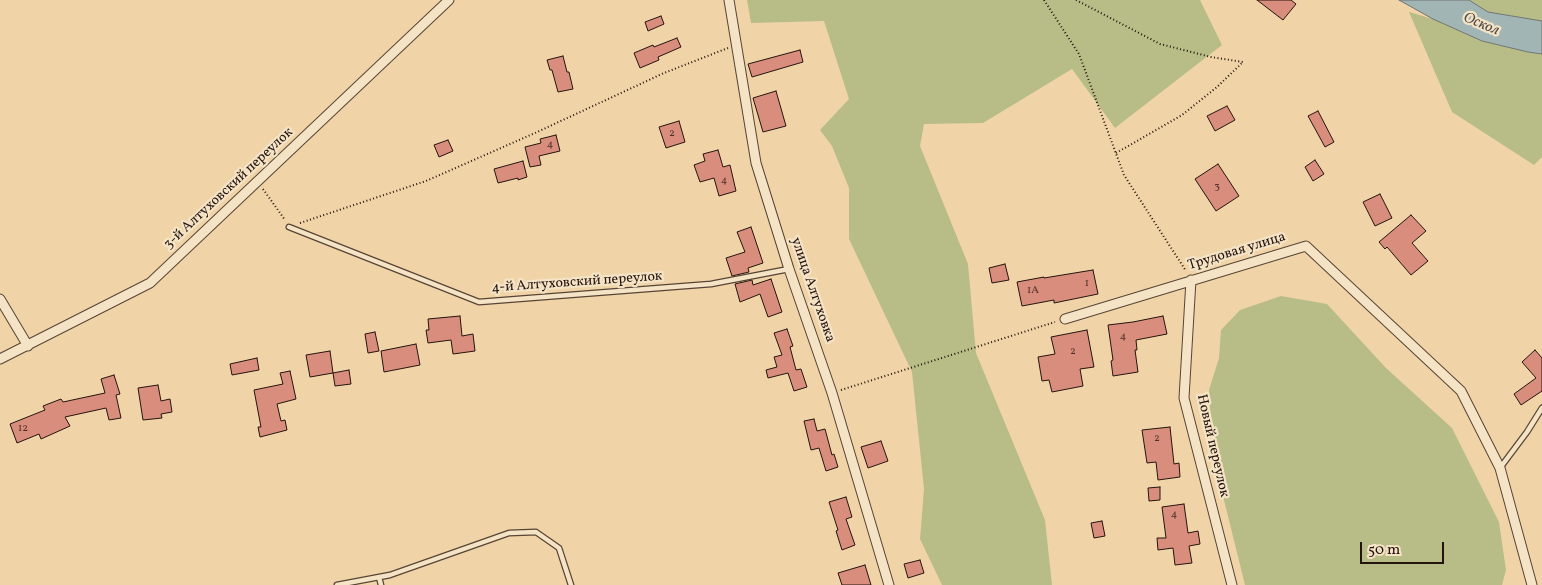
<!DOCTYPE html>
<html>
<head>
<meta charset="utf-8">
<style>
	body { margin:0 }
	#map { position:relative; width:1542px; height:585px; overflow:hidden; background:#f0d4a7; font-family:Vollkorn,serif }
	canvas { display:block }
	.scale { position:absolute; left:1360px; top:542px; width:84px; height:22px; box-sizing:border-box; border:2px solid #24140e; border-top:0; padding-left:6px; font-size:15px; line-height:18px; white-space:nowrap; color:#24140e; -webkit-text-stroke:4px #f5e3c6; paint-order:stroke }
</style>
</head>
<body>
<div id="map">
<canvas width="1542" height="585"></canvas>
<div class="scale">50 m</div>
</div>
<script>
const ctx = document.querySelector('canvas').getContext('2d');
ctx.lineJoin = 'round';
function fill(path, color) {
  ctx.fillStyle = color;
  ctx.fill(path, 'evenodd');
}
function toPath(rows) {
  const path = new Path2D();
  for (const r of rows) {
    path.moveTo(r[0], r[1]);
    for (let i = 2; i < r.length; i += 2) path.lineTo(r[i], r[i + 1]);
  }
  return path;
}
function trace(path, color, width, dash) {
  ctx.strokeStyle = color;
  ctx.lineWidth = width;
  ctx.lineCap = dash ? 'butt' : 'round';
  ctx.setLineDash(dash || []);
  ctx.stroke(path);
}
function label(font, color, halo, rows, align = 'center') {
  ctx.font = font + ' Vollkorn,serif';
  ctx.lineWidth = 4.5;
  ctx.setLineDash([]);
  ctx.textBaseline = 'middle';
  ctx.strokeStyle = halo;
  ctx.fillStyle = color;
  for (const [text, x, y, turn = 0] of rows) {
    ctx.save();
    ctx.translate(x, y);
    ctx.rotate((+turn || 0) * Math.PI / 180);
    ctx.textAlign = isNaN(turn) ? turn : align;
    if (halo) ctx.strokeText(text, 0, 0);
    ctx.fillText(text, 0, 0);
    ctx.restore();
  }
}
const green = toPath([
	[747,0,1200,0,1222,45,1115,128,1072,69,983,123,924,124,920,146,968,264,976,353,1045,520,1052,585,942,585,920,539,924,489,912,372,849,239,849,188,832,146,820,130,849,99,824,21,751,23],
	[1469,0,1542,0,1542,21,1488,12],
	[1409,12,1433,19,1482,41,1528,52,1542,54,1542,157,1534,165,1452,112],
	[1281,296,1327,304,1386,368,1452,428,1499,522,1506,570,1502,585,1245,585,1221,488,1211,425,1209,390,1219,358,1221,330,1240,310]
]);
const water = toPath([
	[1399,0,1469,0,1488,12,1542,21,1542,54,1528,52,1482,41,1433,19,1399,0]
]);
const building = toPath([
	[1257,0,1291,0,1296,4,1283,20,1257,0],
	[661,16,664,24,648,31,645,22,661,16],
	[677,38,681,47,658,57,659,60,640,68,634,53,653,45,654,47,677,38],
	[800,50,803,62,752,77,748,64,800,50],
	[563,56,567,72,569,72,573,89,558,92,552,70,550,70,547,60,563,56],
	[776,91,786,126,763,132,753,98,776,91],
	[1227,106,1235,120,1215,131,1207,116,1227,106],
	[1318,111,1334,142,1325,147,1308,116,1318,111],
	[679,121,685,142,666,148,659,127,679,121],
	[556,135,560,151,539,156,541,165,530,167,525,147,541,143,540,139,556,135],
	[448,140,453,151,439,157,434,145,448,140],
	[718,150,723,167,730,165,736,191,719,196,714,178,700,182,694,165,705,161,703,154,718,150],
	[1315,160,1324,174,1313,181,1305,167,1315,160],
	[523,161,527,177,518,180,518,178,498,183,494,169,523,161],
	[1218,164,1239,196,1216,211,1195,179,1218,164],
	[1380,194,1392,218,1375,226,1363,202,1380,194],
	[1411,215,1426,231,1412,243,1428,261,1411,275,1387,247,1385,249,1379,242,1411,215],
	[751,227,763,263,748,268,749,272,732,276,726,258,745,252,737,232,751,227],
	[1005,264,1009,280,992,283,989,268,1005,264],
	[1093,270,1098,294,1054,303,1054,300,1022,306,1017,282,1044,277,1044,278,1093,270],
	[771,279,782,312,768,317,760,294,740,302,735,284,752,280,753,285,771,279],
	[460,316,462,336,473,334,475,351,453,354,451,340,428,343,426,330,429,330,428,319,460,316],
	[1163,316,1167,334,1136,340,1137,350,1135,350,1138,372,1113,376,1111,361,1113,360,1108,325,1133,322,1163,316],
	[787,329,793,346,790,347,796,370,801,369,807,387,794,391,788,373,768,378,766,370,777,367,774,357,782,355,774,333,787,329],
	[1087,330,1094,367,1080,369,1083,386,1052,392,1049,380,1042,381,1038,357,1055,354,1051,337,1087,330],
	[375,332,379,351,368,353,365,334,375,332],
	[416,344,420,365,384,372,381,351,416,344],
	[1535,350,1542,358,1542,391,1521,405,1514,394,1536,378,1522,362,1535,350],
	[330,351,333,373,310,377,306,355,330,351],
	[257,358,259,370,232,375,230,364,257,358],
	[349,370,351,384,335,386,333,373,349,370],
	[290,371,296,399,277,404,281,421,285,420,287,430,260,437,258,427,261,427,254,390,283,384,280,373,290,371],
	[114,375,120,394,116,395,121,418,109,420,106,408,65,417,70,426,41,439,39,434,17,443,10,424,45,410,43,406,61,399,63,402,105,393,101,379,114,375],
	[158,385,161,401,170,399,172,412,161,414,162,418,143,420,138,388,158,385],
	[814,419,817,431,825,429,832,455,834,454,838,467,826,471,819,448,811,450,804,421,814,419],
	[1170,427,1174,464,1179,463,1180,477,1158,480,1156,462,1147,463,1142,430,1170,427],
	[881,441,888,461,868,468,861,447,881,441],
	[1160,487,1160,500,1149,501,1148,488,1160,487],
	[846,497,852,517,846,519,855,545,842,550,836,531,838,530,829,502,846,497],
	[1184,504,1188,533,1198,531,1200,544,1189,546,1192,563,1175,565,1173,548,1158,550,1157,538,1166,538,1162,507,1184,504],
	[1102,521,1105,536,1094,538,1091,523,1102,521],
	[920,560,924,573,908,578,904,564,920,560],
	[865,565,871,585,842,585,838,573,865,565]
]);
const path = toPath([
	[1044,0,1079,54,1124,175,1186,271],
	[1076,0,1160,44,1211,57,1243,62],
	[1116,153,1182,115,1217,87,1243,62],
	[263,189,285,220],
	[300,223,426,181,535,133,664,73,728,48],
	[841,390,1055,322]
]);
const service = toPath([
	[289,227,479,302,711,284,789,269],
	[1500,468,1527,432,1542,408],
	[379,577,381,585],
	[337,585,390,575,509,533,536,532,559,548,571,585]
]);
const minor = toPath([
	[729,0,756,163,789,269,832,393,889,585],
	[1191,280,1184,398,1232,585],
	[0,299,28,346],
	[1065,319,1306,246,1461,391,1500,468,1532,585],
	[0,359,150,283,449,0]
]);
const numberNames = [
	["2",672,134],
	["4",550,145],
	["4",724,181],
	["3",1217,187],
	["1",1087,284],
	["1А",1033,291],
	["4",1123,337],
	["2",1073,352],
	["12",23,429],
	["2",1157,439],
	["4",1174,515]
];
const streetNames = [
	["3-й Алтуховский переулок",229,189,-43],
	["Трудовая улица",1237,252,-17],
	["4-й Алтуховский переулок",577,283,-4],
	["улица Алтуховка",812,290,71],
	["Новый переулок",1212,446,77]
];
const waterNames = [
	["Оскол",1481,25,23]
];
fill(green, '#b8bd88');
fill(water, '#a1b5b5');
trace(water, '#6f7572', 1);
fill(building, '#d88d7d');
trace(building, '#24140e', 1);
trace(service, '#574434', 7);
trace(minor, '#574434', 11);
trace(path, '#24140e', 2, [1, 2.5]);
trace(service, '#f5e3c6', 4.5);
trace(minor, '#f5e3c6', 9);
label('11px', '#51322a', null, numberNames);
label('14px', '#24140e', '#f5e3c6', streetNames);
label('italic 15px', '#504c48', '#f5e3c6', waterNames);
</script>
</body>
</html>
